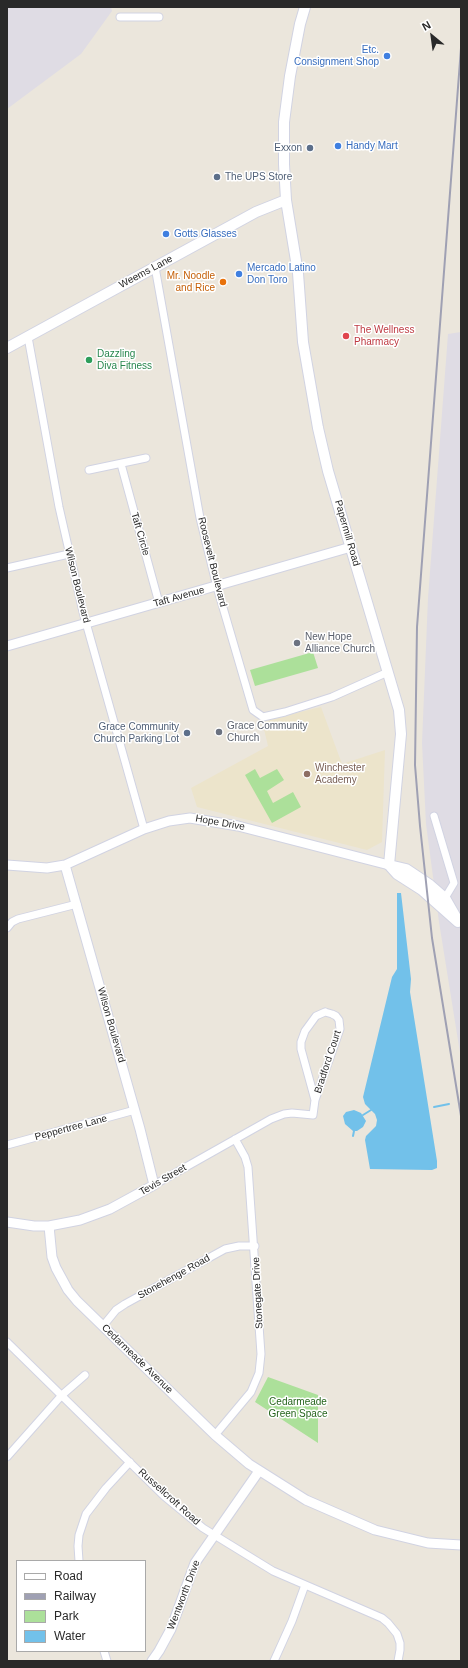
<!DOCTYPE html>
<html>
<head>
<meta charset="utf-8">
<style>
	body { margin:0 }
	#map { position:relative; width:468px; height:1668px; overflow:hidden; background:#ebe6dc; font-family:Helvetica,sans-serif }
	canvas { display:block }
	.frame { position:absolute; inset:0; border:8px solid #292929; pointer-events:none }
	.legend { position:absolute; left:16px; top:1560px; width:130px; height:92px; box-sizing:border-box; background:#fff; border:1px solid #a9a9a9; margin:0; padding:5px 7px; list-style:none; font-size:12px; color:#292929 }
	.legend li { display:flex; align-items:center; gap:8px; height:20px }
	.legend b { width:20px; border:1px solid #a9a9a9 }
	.north { position:absolute; left:412px; top:16px; width:40px; height:40px; -webkit-text-stroke:3px #fff; paint-order:stroke; rotate:331deg; font-size:11px; font-weight:700; line-height:16px; text-align:center; color:#292929 }
	.north::after { content:''; display:block; margin:auto; width:14px; height:18px; background:#292929; clip-path:polygon(50% 0,100% 100%,50% 72%,0 100%) }
</style>
</head>
<body>
<div id="map">
<canvas width="468" height="1668"></canvas>
<div class="frame"></div>
<ul class="legend">
<li><b style="height:5px;background:#fff"></b>Road</li>
<li><b style="height:5px;background:#9fa0b3"></b>Railway</li>
<li><b style="height:11px;background:#ace09a"></b>Park</li>
<li><b style="height:11px;background:#72c1ea"></b>Water</li>
</ul>
<div class="north">N</div>
</div>
<script>
const ctx = document.querySelector('canvas').getContext('2d');
ctx.lineJoin = 'round';
function fill(path, color) {
  ctx.fillStyle = color;
  ctx.fill(path, 'evenodd');
}
function toPath(rows) {
  const path = new Path2D();
  for (const r of rows) {
    path.moveTo(r[0], r[1]);
    for (let i = 2; i < r.length; i += 2) path.lineTo(r[i], r[i + 1]);
  }
  return path;
}
function trace(path, color, width, dash) {
  ctx.strokeStyle = color;
  ctx.lineWidth = width;
  ctx.lineCap = dash ? 'butt' : 'round';
  ctx.setLineDash(dash || []);
  ctx.stroke(path);
}
function label(font, color, halo, rows, align = 'center') {
  ctx.font = font + ' Helvetica,sans-serif';
  ctx.lineWidth = 3;
  ctx.setLineDash([]);
  ctx.textBaseline = 'middle';
  ctx.strokeStyle = halo;
  ctx.fillStyle = color;
  for (const [text, x, y, turn = 0] of rows) {
    ctx.save();
    ctx.translate(x, y);
    ctx.rotate((+turn || 0) * Math.PI / 180);
    ctx.textAlign = isNaN(turn) ? turn : align;
    if (halo) ctx.strokeText(text, 0, 0);
    ctx.fillText(text, 0, 0);
    ctx.restore();
  }
}
const industrial = toPath([
	[7,7,111,7,112,11,81,54,7,109],
	[461,332,461,1059,439,922,426,824,422,743,428,598,448,334]
]);
const education = toPath([
	[321,707,342,764,385,750,382,842,367,850,197,807,191,788,268,746,262,721]
]);
const green = toPath([
	[313,652,318,668,255,686,250,670],
	[255,769,260,778,277,769,284,780,267,791,273,803,293,792,301,807,272,823,245,775],
	[268,1377,318,1395,318,1443,255,1402]
]);
const water = toPath([
	[397,893,401,893,411,979,410,992,437,1161,437,1168,432,1170,370,1169,365,1140,366,1136,376,1126,377,1120,375,1114,365,1104,363,1097,392,977,397,969],
	[354,1110,361,1113,366,1121,363,1127,357,1131,353,1131,345,1124,343,1116,346,1112]
]);
const stream = toPath([
	[434,1107,449,1104],
	[363,1115,371,1110],
	[353,1136,354,1131]
]);
const minor = toPath([
	[120,17,159,17],
	[155,267,200,518,217,587,253,710,263,717,285,712,332,697,388,672],
	[28,337,59,507,83,612,144,829],
	[121,464,159,603],
	[89,470,146,458],
	[7,568,69,554],
	[434,816,454,883,445,898],
	[7,928,12,922,18,919,77,904],
	[325,1012,332,1014,336,1016,339,1020,340,1029,315,1100,301,1049,301,1042,305,1031,316,1016,325,1012],
	[7,1145,135,1110],
	[154,1185,271,1119,284,1114,292,1113,313,1115,315,1100],
	[103,1326,116,1310,125,1304,225,1249,239,1246,255,1246],
	[7,1342,164,1496,203,1528,273,1571,382,1618,388,1623,397,1634,400,1643,400,1650,398,1661],
	[215,1435,251,1392,259,1373,261,1354,248,1167,245,1157,235,1139],
	[7,1457,62,1395,85,1375],
	[79,1561,78,1546,79,1535,86,1514,106,1488,130,1462],
	[104,1651,107,1661],
	[274,1661,292,1621,305,1585]
]);
const tertiary = toPath([
	[7,646,351,547],
	[7,865,47,868,65,865,144,829,169,821,190,818,238,826,389,865],
	[7,1222,34,1226,49,1226,80,1220,110,1209,154,1185,140,1129,65,865],
	[49,1226,52,1257,56,1268,68,1290,77,1301,215,1435,249,1464,306,1500,375,1530,428,1543,461,1545],
	[152,1661,159,1651,171,1629,195,1563,259,1471]
]);
const secondary = toPath([
	[305,7,300,24,290,76,284,122,284,164,286,200,298,273,303,342,318,428,328,471,399,710,401,734,389,865,397,874,422,890,458,922],
	[7,348,256,212,286,200],
	[389,865,406,869,430,885,445,898,457,919]
]);
const rail = toPath([
	[461,48,417,627,415,765,420,826,432,938,461,1116]
]);
const markers = [
	[387,56,4,"#3f7fe0"],
	[338,146,4,"#3f7fe0"],
	[310,148,4,"#5c6f8a"],
	[217,177,4,"#5c6f8a"],
	[166,234,4,"#3f7fe0"],
	[239,274,4,"#3f7fe0"],
	[223,282,4,"#e8710a"],
	[346,336,4,"#e0444e"],
	[89,360,4,"#2e9e5b"],
	[297,643,4,"#6b7280"],
	[219,732,4,"#6b7280"],
	[187,733,4,"#5c6f8a"],
	[307,774,4,"#8d6e63"]
];
const shopNames = [
	["Etc.",379,50,"right"],
	["Consignment Shop",379,62,"right"],
	["Handy Mart",346,146],
	["Gotts Glasses",174,234],
	["Mercado Latino",247,268],
	["Don Toro",247,280]
];
const serviceNames = [
	["Exxon",302,148],
	["The UPS Store",225,177,"left"],
	["Grace Community",179,727],
	["Church Parking Lot",179,739]
];
const streetNames = [
	["Weems Lane",146,272,-28],
	["Papermill Road",347,533,74],
	["Taft Circle",140,534,74],
	["Roosevelt Boulevard",212,562,76],
	["Wilson Boulevard",77,585,76],
	["Taft Avenue",179,597,-16],
	["Hope Drive",220,823,10],
	["Wilson Boulevard",111,1025,74],
	["Bradford Court",328,1062,-72],
	["Peppertree Lane",71,1128,-15],
	["Tevis Street",163,1180,-30],
	["Stonehenge Road",174,1277,-29],
	["Stonegate Drive",258,1293,-93],
	["Cedarmeade Avenue",137,1359,44],
	["Russellcroft Road",169,1497,42],
	["Wentworth Drive",184,1595,-69]
];
const foodNames = [
	["Mr. Noodle",215,276],
	["and Rice",215,288]
];
const healthNames = [
	["The Wellness",354,330],
	["Pharmacy",354,342]
];
const leisureNames = [
	["Dazzling",97,354],
	["Diva Fitness",97,366]
];
const worshipNames = [
	["New Hope",305,637],
	["Alliance Church",305,649],
	["Grace Community",227,726],
	["Church",227,738]
];
const educationNames = [
	["Winchester",315,768],
	["Academy",315,780]
];
const parkNames = [
	["Cedarmeade",298,1402],
	["Green Space",298,1414]
];
fill(industrial, '#dfdce4');
fill(education, '#ece4cb');
fill(green, '#ace09a');
fill(water, '#72c1ea');
trace(stream, '#72c1ea', 2);
trace(minor, '#d1d3e2', 9);
trace(tertiary, '#d1d3e2', 11);
trace(secondary, '#d1d3e2', 12);
trace(minor, '#fff', 7);
trace(tertiary, '#fff', 9);
trace(secondary, '#fff', 10);
trace(rail, '#9fa0b3', 2);
for (const [x, y, r, color] of markers) {
  const dot = new Path2D();
  dot.arc(x, y, r, 0, 2 * Math.PI);
  ctx.fillStyle = color;
  ctx.fill(dot);
  trace(dot, '#fff', 1.5);
}
label('10px', '#366cbe', '#fff', shopNames, 'left');
label('10px', '#4e5e75', '#fff', serviceNames, 'right');
label('10px', '#292929', '#fff', streetNames);
label('10px', '#c56008', '#fff', foodNames, 'right');
label('10px', '#be3a42', '#fff', healthNames, 'left');
label('10px', '#27864d', '#fff', leisureNames, 'left');
label('10px', '#5b616d', '#fff', worshipNames, 'left');
label('10px', '#785e54', '#fff', educationNames, 'left');
label('10px', '#25641c', '#fff', parkNames);
</script>
</body>
</html>
